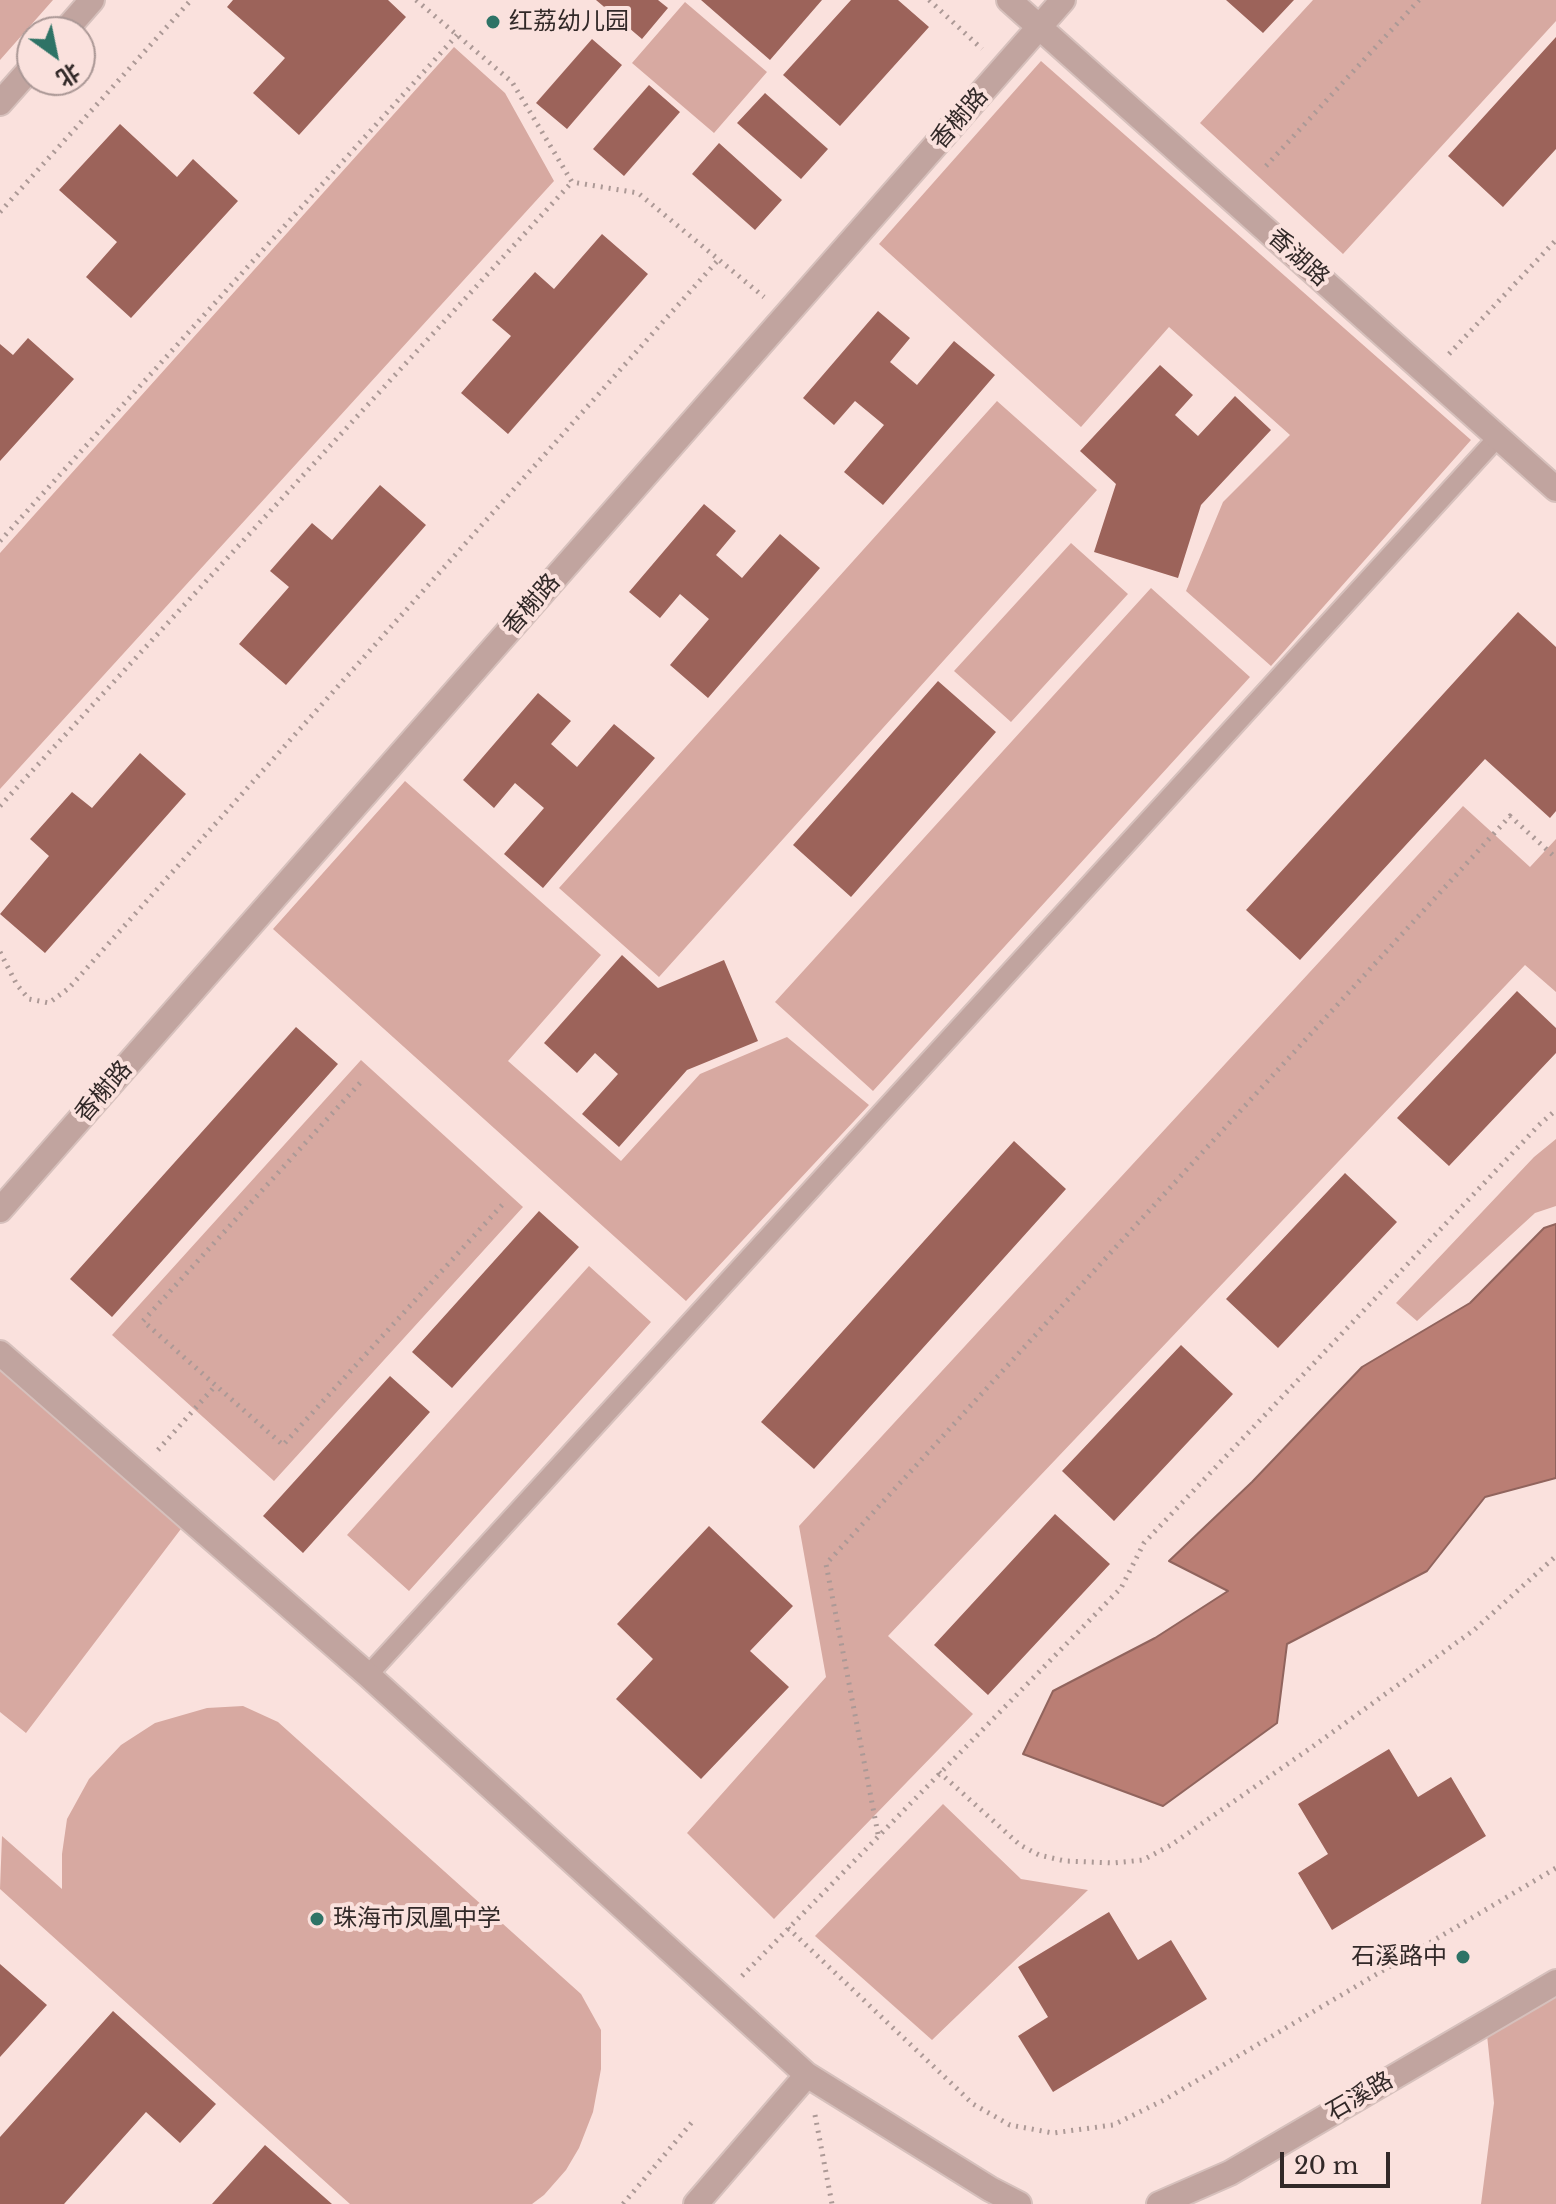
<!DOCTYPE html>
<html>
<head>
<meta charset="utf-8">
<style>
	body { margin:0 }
	#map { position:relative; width:1556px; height:2204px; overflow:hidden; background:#fae1dd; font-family:"Libre Baskerville","Noto Sans SC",serif }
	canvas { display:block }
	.north { position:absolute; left:16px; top:16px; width:80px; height:80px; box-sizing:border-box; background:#fae1dd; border:2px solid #aa9795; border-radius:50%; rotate:147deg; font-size:22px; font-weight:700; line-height:32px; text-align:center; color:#322928 }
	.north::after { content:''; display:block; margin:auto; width:28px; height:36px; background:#2e7366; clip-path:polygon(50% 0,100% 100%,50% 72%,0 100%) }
	.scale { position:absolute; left:1280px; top:2152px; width:110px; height:36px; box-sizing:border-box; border:4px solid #322928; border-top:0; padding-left:10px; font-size:24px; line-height:28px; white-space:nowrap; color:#322928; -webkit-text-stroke:6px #fae1dd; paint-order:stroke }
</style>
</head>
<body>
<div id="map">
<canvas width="1556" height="2204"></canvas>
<div class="north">北</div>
<div class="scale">20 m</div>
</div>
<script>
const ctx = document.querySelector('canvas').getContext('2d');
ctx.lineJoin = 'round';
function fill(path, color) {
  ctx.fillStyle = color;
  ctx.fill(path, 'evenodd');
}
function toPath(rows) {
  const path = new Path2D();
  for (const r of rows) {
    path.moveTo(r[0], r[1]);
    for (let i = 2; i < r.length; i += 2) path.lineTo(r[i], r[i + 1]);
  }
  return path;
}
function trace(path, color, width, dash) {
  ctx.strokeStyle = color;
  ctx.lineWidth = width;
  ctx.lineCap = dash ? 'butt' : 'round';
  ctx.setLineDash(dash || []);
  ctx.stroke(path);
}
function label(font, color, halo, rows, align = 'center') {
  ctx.font = font + ' "Libre Baskerville","Noto Sans SC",serif';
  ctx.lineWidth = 8;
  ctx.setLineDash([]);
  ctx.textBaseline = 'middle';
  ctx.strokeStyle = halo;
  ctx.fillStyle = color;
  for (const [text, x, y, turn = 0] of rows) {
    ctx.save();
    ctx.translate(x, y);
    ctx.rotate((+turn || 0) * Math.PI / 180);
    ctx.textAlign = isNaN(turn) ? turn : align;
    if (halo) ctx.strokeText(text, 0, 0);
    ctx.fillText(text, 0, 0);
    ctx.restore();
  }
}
const green = toPath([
	[0,0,53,0,0,60],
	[1313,0,1556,0,1556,21,1343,254,1200,123],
	[685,2,767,72,714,133,632,63],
	[454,47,505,93,554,181,0,789,0,553],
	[1041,61,1471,440,1271,666,1186,591,1223,502,1290,435,1169,327,1081,427,879,244],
	[997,401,1097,490,659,977,559,888],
	[1071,543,1128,594,1011,722,954,671],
	[1151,588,1250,677,873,1091,775,1002],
	[405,781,601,955,508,1061,621,1161,700,1074,787,1037,869,1105,686,1301,273,929],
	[1463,806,1530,867,1556,839,1556,992,1525,965,888,1636,973,1714,774,1919,687,1833,826,1677,799,1526],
	[361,1060,523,1207,274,1481,112,1335],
	[1556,1139,1556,1206,1535,1213,1417,1321,1396,1303,1534,1157],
	[589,1266,651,1322,409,1591,347,1535],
	[0,1353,190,1517,26,1733,0,1712],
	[243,1706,278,1722,581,1994,601,2030,601,2069,593,2112,579,2148,566,2170,544,2195,532,2204,350,2204,0,1889,2,1836,62,1889,62,1854,67,1819,89,1779,121,1745,155,1723,207,1708],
	[943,1804,1021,1879,1088,1890,932,2040,815,1936],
	[1556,1986,1556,2204,1481,2204,1494,2103,1486,2025]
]);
const water = toPath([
	[1556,1224,1556,1478,1485,1497,1427,1571,1287,1644,1277,1723,1163,1806,1023,1754,1053,1691,1155,1638,1228,1591,1169,1561,1252,1482,1362,1367,1470,1303,1544,1228,1556,1224]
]);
const building = toPath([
	[233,0,388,0,406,17,299,135,253,93,285,58,227,7],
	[596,0,658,0,668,8,642,39],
	[701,0,822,0,770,60],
	[851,0,898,0,929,27,840,126,783,75],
	[1226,0,1294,0,1263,33],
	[1556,37,1556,149,1503,207,1448,156],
	[592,39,622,65,567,129,536,103],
	[649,85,680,112,624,176,593,149],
	[765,93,828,149,801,179,737,123],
	[120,124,177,177,193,159,238,201,131,318,86,277,117,242,59,190],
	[719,143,782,200,755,230,692,174],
	[602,234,648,274,508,434,461,393,511,336,492,320,535,272,554,289],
	[878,311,910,338,890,362,917,385,954,341,995,375,883,505,844,472,884,425,855,401,834,425,803,398],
	[28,338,74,379,0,461,0,344,13,355],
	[1160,365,1193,395,1175,415,1198,436,1235,396,1271,430,1201,505,1178,578,1094,552,1116,484,1080,451],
	[380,485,426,525,286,685,239,644,289,587,270,571,312,523,332,540],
	[704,504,736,531,716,555,742,578,780,534,820,568,708,698,670,665,709,619,680,594,660,618,629,592],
	[1518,612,1556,647,1556,811,1550,818,1485,759,1300,960,1246,910],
	[938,681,996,732,851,897,793,845],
	[538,693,571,721,551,744,577,767,614,724,655,758,543,888,504,854,544,808,515,783,494,808,463,780],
	[140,753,186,794,45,953,0,914,49,856,30,839,72,792,92,808],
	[622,955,658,988,724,960,758,1041,687,1070,619,1147,582,1114,618,1074,595,1053,577,1073,544,1043],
	[1517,991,1556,1028,1556,1053,1449,1166,1397,1118],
	[296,1027,338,1064,112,1317,70,1279],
	[1014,1141,1066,1189,814,1469,761,1422],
	[1345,1173,1397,1222,1278,1348,1226,1299],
	[539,1211,579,1247,452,1388,412,1352],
	[1181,1345,1233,1394,1114,1521,1062,1471],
	[390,1376,430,1412,303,1553,263,1516],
	[1055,1514,1110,1564,988,1695,934,1645],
	[709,1526,793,1606,750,1651,789,1687,701,1779,616,1699,653,1659,617,1624],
	[1389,1749,1418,1797,1451,1777,1486,1836,1332,1930,1298,1873,1328,1854,1298,1804],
	[1109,1912,1138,1960,1171,1940,1207,1999,1053,2092,1018,2036,1048,2017,1018,1967],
	[0,1964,47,2005,0,2057],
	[113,2011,216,2104,180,2143,146,2112,64,2204,0,2204,0,2137],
	[265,2145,332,2204,212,2204]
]);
const path = toPath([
	[416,0,512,82,572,182,638,193,764,297],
	[929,0,982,49],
	[1266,166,1419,0],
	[0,212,191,0],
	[1449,354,1556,240],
	[0,541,457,35],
	[0,806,572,182],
	[0,952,17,985,29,999,49,1003,69,988,719,259],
	[360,1083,143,1321,283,1445,503,1204],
	[158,1450,216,1385],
	[939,1772,1020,1845,1039,1855,1065,1861,1113,1863,1143,1860,1171,1845,1312,1747,1474,1630,1556,1556],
	[878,1834,826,1564,1510,816,1556,858],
	[788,1928,973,2104,1010,2125,1053,2133,1113,2125,1164,2100,1556,1868],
	[742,1976,1121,1588,1144,1543,1539,1125,1556,1110],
	[815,2115,832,2204],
	[623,2204,693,2121]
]);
const lane = toPath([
	[368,1675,1498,437]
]);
const street = toPath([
	[1009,0,1556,489],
	[64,32,92,0],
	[0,103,32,67],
	[0,1210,1063,0],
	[0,1353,368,1675,807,2075,990,2189,1019,2204],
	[696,2204,807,2075],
	[1159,2204,1230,2173,1556,1982]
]);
const markers = [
	[493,22,8,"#2e7366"],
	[317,1919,8,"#2e7366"],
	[1463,1957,8,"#2e7366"]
];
const poiNames = [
	["红荔幼儿园",509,22],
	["珠海市凤凰中学",333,1919],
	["石溪路中",1447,1957,"right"]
];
const streetNames = [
	["香榭路",960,119,-49],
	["香湖路",1298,258,42],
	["香榭路",532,605,-49],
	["香榭路",104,1092,-49],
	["石溪路",1360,2097,-30]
];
fill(green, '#d7a9a1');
fill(water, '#ba7e74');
trace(water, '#91645d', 2);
fill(building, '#9c635a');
trace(lane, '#d6c0bc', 22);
trace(street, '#d6c0bc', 28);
trace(path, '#ac9996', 5, [2, 6]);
trace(lane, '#c1a49f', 18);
trace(street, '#c1a49f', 24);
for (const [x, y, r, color] of markers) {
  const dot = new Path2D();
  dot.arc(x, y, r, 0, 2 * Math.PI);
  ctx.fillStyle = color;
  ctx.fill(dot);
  trace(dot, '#fae1dd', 3);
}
label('24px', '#322928', '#fae1dd', poiNames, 'left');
label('24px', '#322928', '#fae1dd', streetNames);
</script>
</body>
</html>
